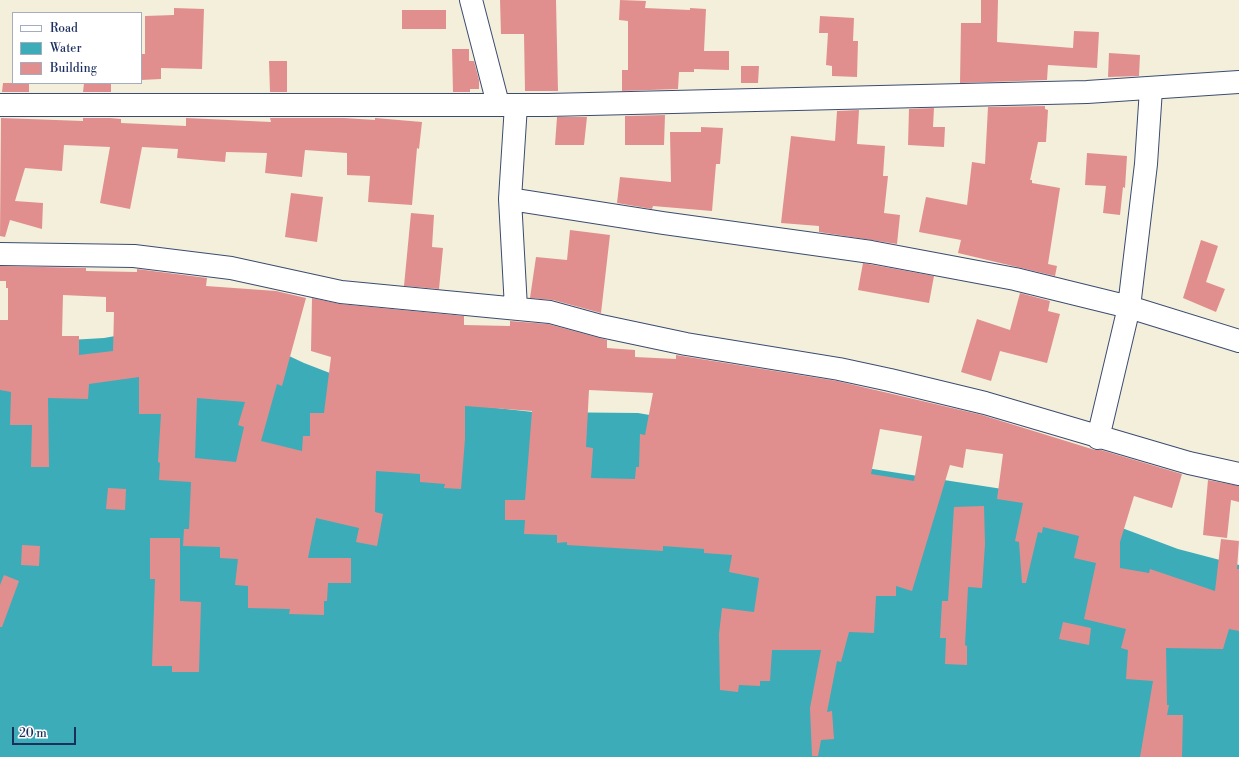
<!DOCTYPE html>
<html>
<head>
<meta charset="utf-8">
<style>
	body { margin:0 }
	#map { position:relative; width:1239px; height:757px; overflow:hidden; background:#f3efdb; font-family:"Libre Bodoni",serif }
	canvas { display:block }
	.legend { position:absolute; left:12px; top:12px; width:130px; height:72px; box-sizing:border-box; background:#fff; border:1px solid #a4acbf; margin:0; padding:5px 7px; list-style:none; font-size:12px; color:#1b2f5e }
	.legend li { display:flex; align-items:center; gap:8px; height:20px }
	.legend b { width:20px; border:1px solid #a4acbf }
	.scale { position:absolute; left:12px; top:727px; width:64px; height:18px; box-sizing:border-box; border:2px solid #1b2f5e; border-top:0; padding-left:5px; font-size:12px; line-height:14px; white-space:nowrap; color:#1b2f5e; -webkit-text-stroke:3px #fff; paint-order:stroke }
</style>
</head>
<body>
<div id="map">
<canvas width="1239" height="757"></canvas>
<ul class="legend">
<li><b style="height:5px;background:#fff"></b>Road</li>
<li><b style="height:11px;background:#3cacb9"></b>Water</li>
<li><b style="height:11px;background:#e18f8e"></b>Building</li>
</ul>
<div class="scale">20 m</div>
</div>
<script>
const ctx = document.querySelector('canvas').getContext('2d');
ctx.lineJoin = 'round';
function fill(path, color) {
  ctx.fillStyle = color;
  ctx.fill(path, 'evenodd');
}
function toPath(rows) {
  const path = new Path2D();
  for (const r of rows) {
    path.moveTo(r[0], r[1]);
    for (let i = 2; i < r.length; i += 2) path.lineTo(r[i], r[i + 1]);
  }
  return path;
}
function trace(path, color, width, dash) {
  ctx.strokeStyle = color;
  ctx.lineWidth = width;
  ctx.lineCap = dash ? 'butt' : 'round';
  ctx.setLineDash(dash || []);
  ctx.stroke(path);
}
const water = toPath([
	[132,333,272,348,304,363,335,375,451,403,533,412,638,413,714,426,866,468,1009,490,1098,519,1178,549,1239,565,1239,757,0,757,0,344,104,338]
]);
const building = toPath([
	[500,0,556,0,558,91,525,91,524,34,501,34],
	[620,0,646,1,645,8,690,10,690,8,706,9,704,51,729,51,729,70,694,69,694,72,679,72,678,89,622,91,622,70,628,70,628,21,619,20],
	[981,0,998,0,997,42,1073,48,1074,31,1099,32,1097,68,1048,65,1047,80,960,83,961,23,981,23],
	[174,8,204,9,202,69,161,68,161,79,141,80,141,54,145,54,145,16,174,15],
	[402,10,446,10,446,29,402,29],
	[820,16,854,18,853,41,858,41,857,77,832,76,832,66,826,65,828,33,819,33],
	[452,49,469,49,469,61,474,61,479,80,479,89,470,89,470,92,453,92],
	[1109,53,1140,55,1139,76,1108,77],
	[269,61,287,61,287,92,270,92],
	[741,66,759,66,758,83,741,83],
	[3,83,29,83,29,92,2,92],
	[84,83,111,83,111,92,83,92],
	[1045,106,1045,109,1048,110,1046,142,1038,142,1030,180,1032,180,1032,183,1060,188,1048,264,1057,266,1055,276,958,253,961,240,919,232,926,197,967,205,972,162,985,164,988,107],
	[934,108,933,127,945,127,944,147,908,145,909,109],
	[859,110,857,144,885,146,883,176,888,176,884,213,900,215,897,244,819,232,819,226,781,223,791,136,835,141,837,111],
	[665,115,664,145,625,145,625,116],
	[557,117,587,117,584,145,555,145],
	[1,118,83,121,83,118,110,118,121,119,121,123,186,126,186,118,271,122,270,118,344,118,375,120,375,118,422,122,419,149,417,148,412,205,368,202,370,176,347,175,347,153,305,150,302,177,265,173,267,153,226,152,225,162,177,158,178,149,142,147,130,209,100,203,110,147,64,145,62,171,25,168,15,201,43,203,42,229,10,220,5,237,0,236],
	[701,127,723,128,720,164,716,164,712,211,653,206,652,209,617,203,620,177,671,182,670,132,701,132],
	[1087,153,1127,156,1125,188,1123,187,1120,215,1103,213,1106,186,1085,185],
	[291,193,323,197,317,242,285,237],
	[411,213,434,215,432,247,443,248,439,289,404,286],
	[570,230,610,235,601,313,553,300,530,298,536,257,567,260],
	[1201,240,1218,246,1206,282,1225,289,1216,312,1183,298],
	[863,263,934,276,929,303,858,290],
	[0,266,86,268,86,271,137,272,137,269,207,278,206,286,276,291,306,298,282,386,277,384,261,441,302,451,303,436,310,436,310,413,324,413,331,357,311,351,312,298,340,304,464,316,464,325,510,326,510,321,548,324,607,340,607,348,635,350,635,357,676,359,676,355,837,381,982,415,1095,450,1101,450,1182,474,1172,508,1134,496,1120,542,1120,568,1149,573,1150,569,1215,591,1221,539,1239,541,1237,569,1239,569,1239,631,1229,629,1223,649,1166,648,1167,705,1169,705,1167,715,1183,715,1182,757,1140,757,1153,681,1126,679,1128,650,1121,648,1126,629,1084,619,1096,563,1074,558,1079,536,1043,527,1042,533,1038,532,1026,583,1022,583,1019,542,1015,541,1023,503,997,499,1003,454,966,449,963,468,950,465,912,591,896,586,896,596,876,596,874,633,849,632,841,662,837,661,827,712,832,711,834,739,821,740,818,756,812,756,810,708,821,650,772,650,770,681,760,681,760,686,739,685,738,692,720,690,719,634,722,608,754,612,759,578,729,572,732,555,704,553,704,549,663,546,663,551,567,545,567,542,557,543,557,535,524,534,525,520,505,520,505,500,525,500,532,411,465,406,465,439,461,489,444,488,445,484,420,482,420,474,376,471,375,512,383,514,377,546,356,542,359,528,316,518,308,558,351,558,351,583,328,583,327,601,324,601,324,615,289,614,290,609,248,608,248,586,235,585,238,559,220,558,220,547,183,546,184,529,189,529,191,482,159,480,160,463,158,462,161,414,139,414,139,377,89,384,88,399,48,398,49,467,31,467,32,425,10,425,11,392,0,390,0,320,8,320,8,288,6,288,6,281,0,281],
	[63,295,106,297,106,312,114,312,113,351,79,355,79,336,62,336],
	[589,390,653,393,645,435,640,434,639,467,636,467,635,479,591,478,593,448,586,447],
	[197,398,245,402,238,425,244,427,236,462,195,458],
	[880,429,922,436,914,481,871,474],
	[1020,293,1050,301,1048,311,1060,314,1047,363,1000,351,991,381,961,372,977,319,1010,330],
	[1208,480,1239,486,1239,502,1231,500,1227,538,1203,535],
	[108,488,126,489,125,510,106,509],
	[984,506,985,544,982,588,968,587,965,645,967,646,967,665,945,664,946,638,940,638,942,601,948,601,954,507],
	[150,538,180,538,180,601,201,602,199,672,172,672,172,666,152,666,155,579,150,579],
	[22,545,40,546,39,566,21,565],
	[4,575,19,581,2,627,0,627,0,585],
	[1063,622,1091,628,1089,645,1059,639]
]);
const minor = toPath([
	[516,105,510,199,516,308],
	[510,199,663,223,871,252,1015,279,1129,307,1239,341],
	[0,254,134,256,231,268,341,292,550,312,601,326,686,344,839,369,890,380,985,403,1189,463,1239,474],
	[1098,438,1129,307,1146,164,1151,89]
]);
const tertiary = toPath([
	[471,0,498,104],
	[0,105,548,105,1087,92,1239,82]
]);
fill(water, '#3cacb9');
fill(building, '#e18f8e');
trace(minor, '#3b4c71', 24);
trace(tertiary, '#3b4c71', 24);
trace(minor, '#fff', 22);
trace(tertiary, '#fff', 22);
</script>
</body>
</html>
